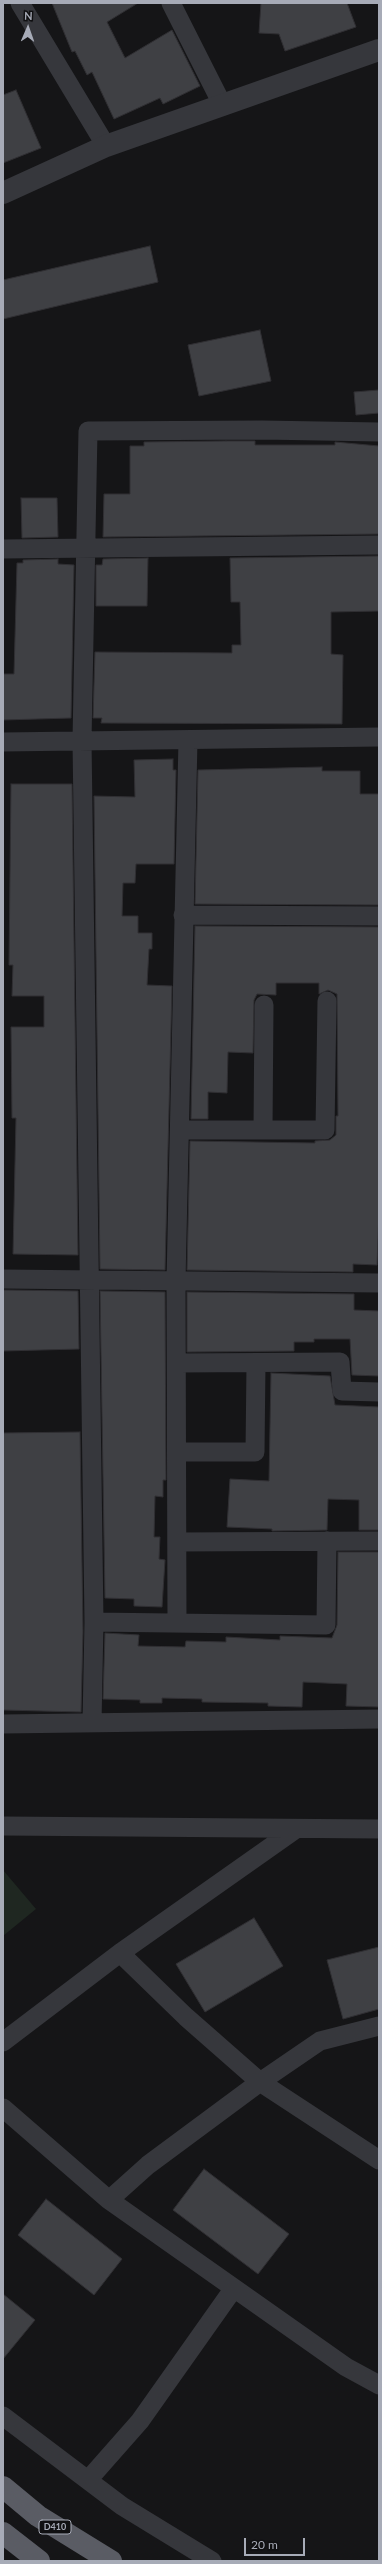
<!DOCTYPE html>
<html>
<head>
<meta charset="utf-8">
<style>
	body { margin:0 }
	#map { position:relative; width:382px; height:2564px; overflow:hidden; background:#151517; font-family:Lato,sans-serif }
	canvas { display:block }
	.frame { position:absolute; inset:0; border:4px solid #a7abb7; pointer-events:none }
	.north { position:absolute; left:8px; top:8px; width:40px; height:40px; -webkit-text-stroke:3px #101012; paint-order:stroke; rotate:2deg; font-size:11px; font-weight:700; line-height:16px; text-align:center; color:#a7abb7 }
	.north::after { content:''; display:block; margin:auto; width:14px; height:18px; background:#a7abb7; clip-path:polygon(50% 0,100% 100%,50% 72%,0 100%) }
	.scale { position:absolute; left:244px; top:2538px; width:61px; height:18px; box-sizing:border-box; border:2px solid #a7abb7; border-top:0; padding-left:5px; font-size:12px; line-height:14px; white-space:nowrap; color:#a7abb7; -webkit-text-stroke:3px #101012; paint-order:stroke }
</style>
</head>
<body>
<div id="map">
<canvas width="382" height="2564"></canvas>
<div class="frame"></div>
<div class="north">N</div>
<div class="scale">20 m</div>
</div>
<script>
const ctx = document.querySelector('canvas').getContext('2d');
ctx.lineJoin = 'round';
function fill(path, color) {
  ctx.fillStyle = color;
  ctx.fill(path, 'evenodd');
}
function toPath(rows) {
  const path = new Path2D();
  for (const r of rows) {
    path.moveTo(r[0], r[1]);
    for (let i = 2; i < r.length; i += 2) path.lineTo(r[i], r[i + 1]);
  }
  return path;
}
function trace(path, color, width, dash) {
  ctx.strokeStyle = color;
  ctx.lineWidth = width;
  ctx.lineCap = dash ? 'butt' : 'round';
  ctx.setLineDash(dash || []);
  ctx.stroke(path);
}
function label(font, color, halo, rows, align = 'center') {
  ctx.font = font + ' Lato,sans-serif';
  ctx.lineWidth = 4;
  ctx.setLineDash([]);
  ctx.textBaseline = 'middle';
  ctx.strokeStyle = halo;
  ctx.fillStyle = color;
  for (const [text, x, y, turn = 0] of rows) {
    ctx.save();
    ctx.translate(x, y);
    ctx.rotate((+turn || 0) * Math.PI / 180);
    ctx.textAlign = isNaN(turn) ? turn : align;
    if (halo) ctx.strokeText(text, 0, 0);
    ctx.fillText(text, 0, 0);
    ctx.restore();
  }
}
const green = toPath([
	[3,1870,36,1909,3,1936]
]);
const building = toPath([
	[52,3,138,3,107,22,125,58,172,30,200,86,163,104,160,98,114,119,92,72,87,75,75,51,72,52,52,3],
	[261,3,347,3,356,27,285,51,279,34,259,33,261,3],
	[16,90,41,148,3,163,3,95,16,90],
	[150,246,158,282,3,319,3,280,150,246],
	[260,330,271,381,199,396,188,345,260,330],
	[379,390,379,413,356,415,354,392,379,390],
	[226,441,255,441,255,445,335,445,335,442,379,446,379,534,103,537,104,494,130,494,130,446,144,446,144,442,226,441],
	[21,498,57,498,58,537,22,538,21,498],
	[379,556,379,611,331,612,331,654,343,655,342,724,101,723,102,718,93,718,95,652,232,653,232,645,241,645,240,602,231,602,230,558,379,556],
	[148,558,147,606,96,606,96,565,102,565,103,559,148,558],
	[58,559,58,564,74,565,71,718,3,720,3,674,14,674,17,563,23,563,23,560,58,559],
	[173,759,173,770,176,770,174,864,136,864,135,883,123,883,122,916,138,916,138,933,152,933,152,949,149,949,147,985,172,986,165,1270,100,1269,94,796,135,797,134,760,173,759],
	[322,767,322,771,360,771,360,794,379,794,379,905,195,904,198,770,322,767],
	[11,784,72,784,78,1255,13,1254,16,1118,12,1118,11,1027,44,1027,44,996,12,996,13,965,9,965,11,784],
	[195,926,379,927,379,1212,377,1265,353,1264,353,1272,187,1270,190,1141,315,1143,315,1141,330,1140,336,1135,336,1116,338,1116,337,994,328,990,319,994,319,983,276,983,276,995,257,994,254,1000,253,1053,228,1052,227,1093,208,1092,208,1119,191,1119,195,926],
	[3,1290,78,1291,79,1349,3,1351,3,1290],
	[100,1291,165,1292,166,1480,163,1480,163,1497,155,1496,154,1537,160,1537,159,1559,165,1560,162,1607,134,1606,134,1599,105,1598,100,1291],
	[187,1292,354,1294,354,1310,379,1311,379,1376,352,1375,350,1339,314,1339,314,1342,294,1342,294,1351,187,1352,187,1292],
	[271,1373,330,1376,335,1405,379,1407,379,1530,359,1530,359,1500,328,1499,327,1530,272,1531,272,1529,227,1527,230,1479,269,1481,271,1373],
	[80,1432,83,1632,81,1712,3,1710,3,1433,80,1432],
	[338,1552,379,1552,379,1707,346,1706,347,1684,303,1682,302,1707,268,1706,268,1703,202,1702,202,1699,162,1698,162,1703,140,1703,140,1700,103,1699,105,1633,139,1635,138,1646,185,1647,186,1641,226,1642,226,1637,280,1640,280,1636,332,1638,337,1625,338,1552],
	[254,1918,283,1966,205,2012,176,1964,254,1918],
	[379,1947,379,2009,343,2019,327,1960,379,1947],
	[204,2169,289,2234,258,2274,173,2210,204,2169],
	[46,2199,122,2259,94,2295,18,2235,46,2199],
	[3,2294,35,2320,3,2359,3,2294]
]);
const minor = toPath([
	[20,3,106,146],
	[171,3,223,106],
	[3,549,379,545],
	[3,742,379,737],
	[183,915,379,916],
	[181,1130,325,1130,327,1001],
	[263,1130,264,1005],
	[3,1279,379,1283],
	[177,1363,340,1362,342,1391,379,1392],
	[177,1452,255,1452,256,1364],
	[177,1542,379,1541],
	[94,1622,326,1625,327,1541],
	[177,1623,176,1281,188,740],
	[92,1723,94,1622,82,740,88,431,262,430,379,432],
	[3,1724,379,1719],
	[3,1826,379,1829],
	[120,1953,186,2017,260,2082,379,2160],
	[3,2042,120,1953,296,1829],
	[3,2108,109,2200,346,2367,379,2385],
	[109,2200,148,2165,260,2082,320,2041,379,2026],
	[3,2416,122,2506,212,2561],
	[88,2480,140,2421,234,2288]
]);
const tertiary = toPath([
	[3,193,106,146,379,50]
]);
const trunk = toPath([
	[3,2487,38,2516,111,2561],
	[3,2533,39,2561]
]);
const shields = [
	[55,2527,32]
];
const shieldNames = [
	["D410",55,2527]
];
fill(green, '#1f2721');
fill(building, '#3f4044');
trace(building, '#302f33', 1);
trace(minor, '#36373c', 19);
trace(tertiary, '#36373c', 22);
trace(trunk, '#5a5c64', 22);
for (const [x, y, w] of shields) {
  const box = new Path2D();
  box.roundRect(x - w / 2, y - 7, w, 14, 3);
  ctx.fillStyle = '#101012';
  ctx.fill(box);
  trace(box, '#a7abb7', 1);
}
label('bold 9px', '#a7abb7', null, shieldNames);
</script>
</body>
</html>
